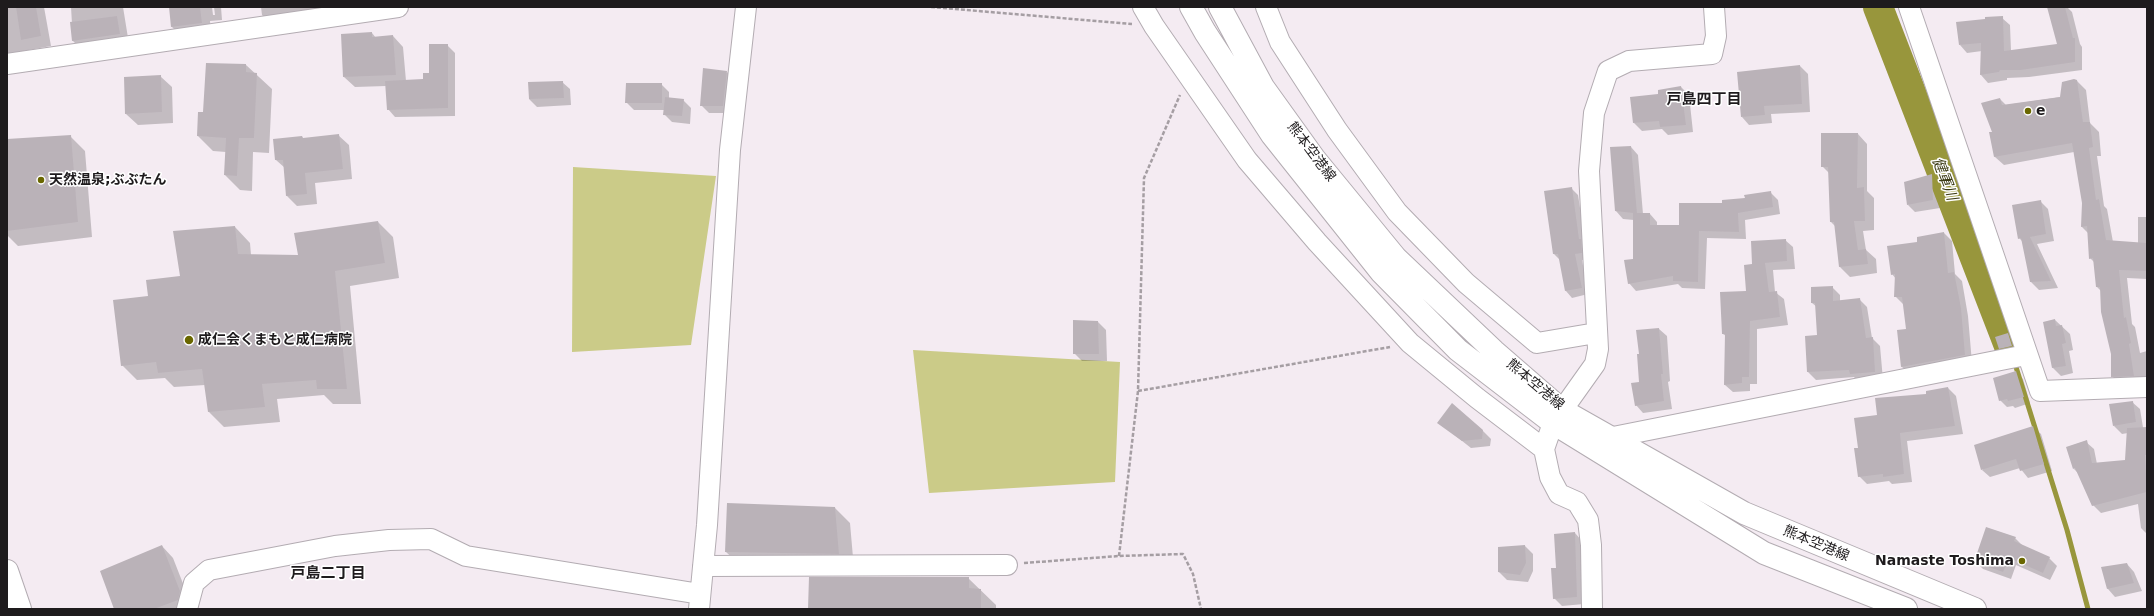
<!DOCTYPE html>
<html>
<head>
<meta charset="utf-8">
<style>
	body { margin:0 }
	#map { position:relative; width:2154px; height:616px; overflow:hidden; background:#f4ebf2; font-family:"DejaVu Sans",sans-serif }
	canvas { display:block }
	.frame { position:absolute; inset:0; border:8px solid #1e1b1d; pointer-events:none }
</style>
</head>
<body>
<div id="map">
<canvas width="2154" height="616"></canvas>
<div class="frame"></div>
</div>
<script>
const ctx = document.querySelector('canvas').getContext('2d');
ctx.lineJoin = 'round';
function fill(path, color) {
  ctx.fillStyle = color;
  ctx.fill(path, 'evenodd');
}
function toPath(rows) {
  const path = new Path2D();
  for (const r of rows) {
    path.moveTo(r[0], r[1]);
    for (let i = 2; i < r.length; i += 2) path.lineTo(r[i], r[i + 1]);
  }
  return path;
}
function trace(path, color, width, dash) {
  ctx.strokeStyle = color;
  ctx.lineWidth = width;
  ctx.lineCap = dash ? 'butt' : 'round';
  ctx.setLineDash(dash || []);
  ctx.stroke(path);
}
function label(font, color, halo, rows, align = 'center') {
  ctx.font = font + ' "DejaVu Sans","Noto Sans JP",sans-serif';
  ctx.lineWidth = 3;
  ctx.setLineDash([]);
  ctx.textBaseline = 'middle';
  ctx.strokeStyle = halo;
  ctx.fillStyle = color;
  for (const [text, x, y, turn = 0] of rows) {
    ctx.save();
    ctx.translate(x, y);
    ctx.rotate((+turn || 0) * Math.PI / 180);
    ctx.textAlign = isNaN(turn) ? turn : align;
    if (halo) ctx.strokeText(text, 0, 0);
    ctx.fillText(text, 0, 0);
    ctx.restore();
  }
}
const green = toPath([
	[573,167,716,176,691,345,572,352],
	[913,350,1120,362,1115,482,929,493]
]);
const shadow = toPath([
	[7,7,44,7,51,46,7,54],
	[71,7,123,7,129,44,82,50,73,41],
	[170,7,212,7,213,15,215,15,214,7,221,7,222,20,210,21,211,33,182,37,172,27],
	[261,7,408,7,274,27,262,15],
	[2048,7,2067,7,2072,12,2080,44,2082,47,2082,70,2029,77,2007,78,2007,80,1988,83,1981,75,1982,51,1967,53,1960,45,2002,18,2010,25,2011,51,2058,45],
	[372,33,376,38,393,36,403,47,406,81,424,80,430,74,447,45,455,53,455,116,395,117,388,109,386,86,355,87,344,77],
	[246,65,272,89,269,153,253,152,252,191,240,190,225,175,226,152,213,151,198,136,204,113],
	[1800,66,1808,74,1810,112,1771,114,1772,123,1749,125,1742,117],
	[727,72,735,80,731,113,709,113,701,105],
	[160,76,172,87,173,123,138,125,126,114],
	[2077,81,2086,90,2090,123,2099,132,2101,156,2097,156,2104,206,2107,209,2113,242,2138,243,2138,217,2146,217,2147,214,2147,279,2127,278,2132,324,2135,327,2140,353,2147,351,2147,384,2121,385,2112,376,2112,354,2101,291,2097,287,2094,262,2090,258,2089,234,2082,227,2083,203,2074,152,2004,165,1995,157,1994,133,2000,99,2006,105,2061,97],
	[562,82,570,89,571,105,537,107,529,99,529,83],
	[661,84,669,92,669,99,683,100,691,108,690,124,672,122,664,114,665,110,634,110,626,102],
	[1681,87,1689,95,1693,132,1668,135,1662,129,1642,131,1634,123,1659,95],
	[1858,134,1867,144,1867,191,1874,198,1874,230,1863,231,1866,250,1876,259,1877,273,1850,277,1840,267,1836,227,1831,222,1830,174,1822,166],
	[338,135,349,145,352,179,315,183,317,204,297,206,287,196,285,168,276,160,304,139],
	[70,136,85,151,92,237,18,246,7,235,7,140],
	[1631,147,1638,155,1643,214,1650,214,1657,222,1657,226,1680,226,1723,204,1770,192,1778,200,1780,214,1745,220,1746,239,1707,238,1705,289,1682,288,1678,284,1636,291,1629,283,1634,260,1634,220,1623,219,1616,211],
	[1932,175,1939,183,1940,208,1915,212,1908,205],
	[1571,188,1578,195,1588,259,1582,260,1588,294,1572,298,1566,291,1560,260,1554,254],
	[2040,201,2048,209,2054,241,2037,244,2058,288,2039,290,2031,282,2023,242,2019,238],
	[378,222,393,237,399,278,350,286,361,404,333,404,324,395,277,399,280,422,224,427,209,412,205,385,174,387,165,378,137,380,122,365,150,297,182,276,235,227,250,243,251,255,299,256],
	[1944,233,1952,241,1955,274,1962,281,1968,316,1972,363,1910,374,1902,367,1907,330,1904,305,1895,296,1896,279,1892,274,1918,243],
	[1785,240,1793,247,1795,269,1773,270,1775,292,1784,299,1788,325,1757,329,1757,384,1750,384,1750,391,1733,392,1725,385,1726,336,1723,334,1747,292,1753,265],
	[1832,287,1840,295,1840,301,1859,299,1867,307,1872,338,1880,346,1883,380,1858,382,1854,377,1816,380,1808,372,1818,336,1817,307,1812,303],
	[2055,320,2070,334,2073,350,2069,351,2073,373,2061,376,2053,368],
	[1074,321,1098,322,1106,330,1107,361,1082,361,1074,353],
	[1659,329,1667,336,1670,381,1668,382,1672,409,1643,413,1636,405,1640,383,1640,355],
	[2007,334,2011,337,2015,350,2004,352,2000,348],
	[2016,372,2023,379,2030,403,2015,408,2013,406,2007,407,2000,400],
	[1948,388,1956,396,1963,434,1907,441,1912,482,1892,484,1889,481,1867,484,1859,476,1878,416,1927,394],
	[2132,402,2140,409,2147,452,2147,534,2141,528,2138,504,2101,513,2093,505,2079,474,2074,469,2086,442,2094,449,2097,464,2126,461,2128,433,2122,434,2114,426],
	[1438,422,1483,431,1491,439,1490,446,1471,448],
	[2033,427,2041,434,2052,471,2028,478,2020,468,1990,477,1982,470],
	[835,508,850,523,854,569,742,567,726,552],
	[1575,533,1582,541,1584,604,1562,606,1554,598,1557,569],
	[2015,538,2023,546,2049,558,2057,566,2050,580,2016,565,2011,579,1983,569,1975,561],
	[162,546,173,558,191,604,190,609,115,609],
	[1525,546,1533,554,1533,571,1528,582,1507,580,1499,572],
	[2127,564,2134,572,2142,591,2115,597,2108,589,2102,568],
	[968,578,996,605,996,609,809,609]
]);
const stream = toPath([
	[2016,367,2067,530,2088,609]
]);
const river = toPath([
	[1878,7,2011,351]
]);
const building = toPath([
	[16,7,36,7,41,36,21,40],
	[169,7,200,7,202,23,171,27],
	[2047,7,2065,7,2073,38,2075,38,2075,62,2021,70,2000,70,1999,72,1980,75,1981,43,1959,45,1956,22,1985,19,1985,17,2003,16,2004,51,2057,44],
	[117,16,120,34,72,41,70,22],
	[372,32,372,37,393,35,396,75,343,77,341,34],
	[429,44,448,44,448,108,387,110,385,81,423,79,423,73,429,73],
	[206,63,246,64,246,72,257,73,254,138,239,138,237,176,224,175,226,138,197,136,198,112,203,112],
	[1800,65,1802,104,1764,106,1765,115,1741,117,1737,72],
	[703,68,727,71,723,106,700,106],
	[161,75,162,112,125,114,124,77],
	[2074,79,2077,80,2083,122,2090,122,2093,147,2089,148,2096,200,2099,199,2106,240,2147,243,2147,271,2119,270,2124,318,2126,317,2131,343,2129,344,2134,376,2111,377,2111,354,2101,312,2100,287,2096,287,2093,258,2089,259,2087,226,2081,227,2082,203,2072,143,1994,157,1989,132,1992,132,1981,103,2000,98,2002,105,2060,97,2062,82],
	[563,81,564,98,529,99,528,82],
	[626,83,662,83,662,103,625,103],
	[1681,86,1686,125,1660,127,1659,121,1633,123,1630,97,1658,94,1658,90],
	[665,97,684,99,682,116,663,115],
	[1821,133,1858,133,1857,188,1864,187,1865,221,1854,221,1858,250,1866,249,1868,264,1839,267,1834,222,1830,222,1828,167,1821,167],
	[339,134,343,169,305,173,307,194,286,196,283,160,275,160,273,139,302,136,303,138],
	[71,135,78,222,7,231,7,139],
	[1631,146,1637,213,1650,213,1650,225,1679,225,1679,203,1722,203,1722,200,1745,198,1744,195,1771,191,1773,207,1738,213,1739,232,1699,231,1698,282,1673,281,1673,276,1628,284,1624,260,1633,259,1633,213,1615,211,1610,147],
	[1932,174,1933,200,1907,205,1904,182],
	[1572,187,1579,239,1581,239,1582,253,1575,254,1582,288,1565,291,1558,254,1553,254,1544,191],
	[2041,200,2046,234,2030,237,2051,281,2030,282,2021,238,2018,239,2012,205],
	[378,221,385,263,335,271,347,389,317,389,316,380,262,384,265,407,208,412,202,369,158,373,156,362,121,366,113,300,148,296,146,280,180,276,173,231,235,226,238,254,298,255,294,233],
	[1944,232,1948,273,1954,272,1961,308,1965,355,1901,367,1897,330,1906,329,1902,297,1894,297,1895,274,1891,275,1887,246,1917,242,1917,237],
	[1786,239,1787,261,1765,263,1769,292,1777,291,1780,317,1750,321,1749,377,1742,377,1742,383,1724,385,1725,334,1722,334,1720,292,1746,291,1744,265,1752,264,1751,241],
	[1833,286,1833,301,1860,298,1866,338,1873,337,1875,372,1850,374,1849,370,1807,372,1805,336,1817,335,1815,303,1811,303,1811,287],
	[2055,319,2056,326,2062,325,2066,343,2062,344,2066,366,2052,368,2043,322],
	[1073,320,1098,321,1099,354,1073,354],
	[1659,328,1663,374,1661,374,1664,401,1635,406,1631,383,1639,382,1637,354,1639,354,1636,330],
	[2008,333,2012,346,1999,349,1995,337],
	[2016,371,2024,397,2008,401,2007,399,1999,401,1993,378],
	[1948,387,1955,426,1900,433,1904,474,1883,477,1883,474,1858,477,1854,448,1858,448,1854,418,1877,415,1875,398,1926,394,1926,391],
	[2133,401,2136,422,2113,426,2109,404],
	[1452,403,1483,430,1482,439,1462,441,1437,423],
	[2033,426,2044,464,2020,471,2016,459,1981,470,1974,445],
	[2147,427,2147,455,2145,455,2147,492,2092,506,2075,468,2073,469,2066,447,2087,440,2092,463,2125,460,2127,428],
	[727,503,835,507,839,554,725,552],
	[1986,527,2016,537,2014,541,2050,557,2043,573,2009,558,2003,572,1974,562],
	[1575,532,1577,597,1553,599,1551,568,1556,568,1554,534],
	[162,545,180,591,178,600,154,609,114,609,100,571],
	[1525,545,1526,563,1520,575,1498,572,1498,547],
	[2127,563,2134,583,2107,589,2101,567],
	[809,577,969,577,969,588,981,589,981,609,808,609]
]);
const path = toPath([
	[931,7,1132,24],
	[1138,391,1390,347],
	[1119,556,1138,391,1144,178,1180,95],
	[1024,563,1119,556,1183,554,1193,574,1201,609]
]);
const minor = toPath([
	[1143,7,1154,26,1247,160,1317,242,1410,343,1477,398,1544,449],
	[1266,7,1280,42,1337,130,1397,212,1466,283,1537,343,1596,333],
	[1909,7,2040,391,2147,387],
	[7,64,398,7],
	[1598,440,2026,355],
	[703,566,1007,565],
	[187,609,194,583,209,570,335,546,389,540,431,539,466,556,700,594],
	[699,609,707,525,730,150,746,7],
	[1592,609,1591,545,1588,520,1577,502,1559,494,1550,477,1544,449,1553,423,1595,364,1598,349,1589,171,1594,113,1608,71,1629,61,1712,54,1716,36,1714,7]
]);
const major = toPath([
	[1191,7,1205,32,1272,135,1381,272,1458,350,1553,423,1764,553,1906,609],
	[1220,7,1263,87,1314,158,1396,258,1494,351,1562,410,1744,513,1975,609],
	[7,571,20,609]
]);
const markers = [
	[2028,111,4,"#6a6700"],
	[41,180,4,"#6a6700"],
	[189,340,5,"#6a6700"],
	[2022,561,4,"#6a6700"]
];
const poiNames = [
	["e",2036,111],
	["天然温泉;ぶぶたん",49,180],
	["成仁会くまもと成仁病院",198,340],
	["Namaste Toshima",2014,561,"right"]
];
const streetNames = [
	["熊本空港線",1311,152,53],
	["熊本空港線",1535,385,40],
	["熊本空港線",1816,544,23]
];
const neighbourhoodNames = [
	["戸島四丁目",1704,100],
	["戸島二丁目",328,574]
];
const waterNames = [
	["健軍川",1944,179,69]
];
fill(green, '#cbcb88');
fill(shadow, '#0003');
trace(stream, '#98963c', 5);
trace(river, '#98963c', 30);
fill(building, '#bab2b8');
trace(minor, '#b3acb2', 22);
trace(major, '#b3acb2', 24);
trace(path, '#a59ea3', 2.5, [4, 2]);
trace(minor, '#fff', 20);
trace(major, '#fff', 22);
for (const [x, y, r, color] of markers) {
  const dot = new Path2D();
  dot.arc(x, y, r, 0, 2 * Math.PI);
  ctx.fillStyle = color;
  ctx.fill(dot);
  trace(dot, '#fff', 1.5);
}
label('bold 14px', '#1e1b1d', '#fff', poiNames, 'left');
label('14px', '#1e1b1d', '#fff', streetNames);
label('bold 15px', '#1e1b1d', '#fff', neighbourhoodNames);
label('italic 15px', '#3d3c16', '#fff', waterNames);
</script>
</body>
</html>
